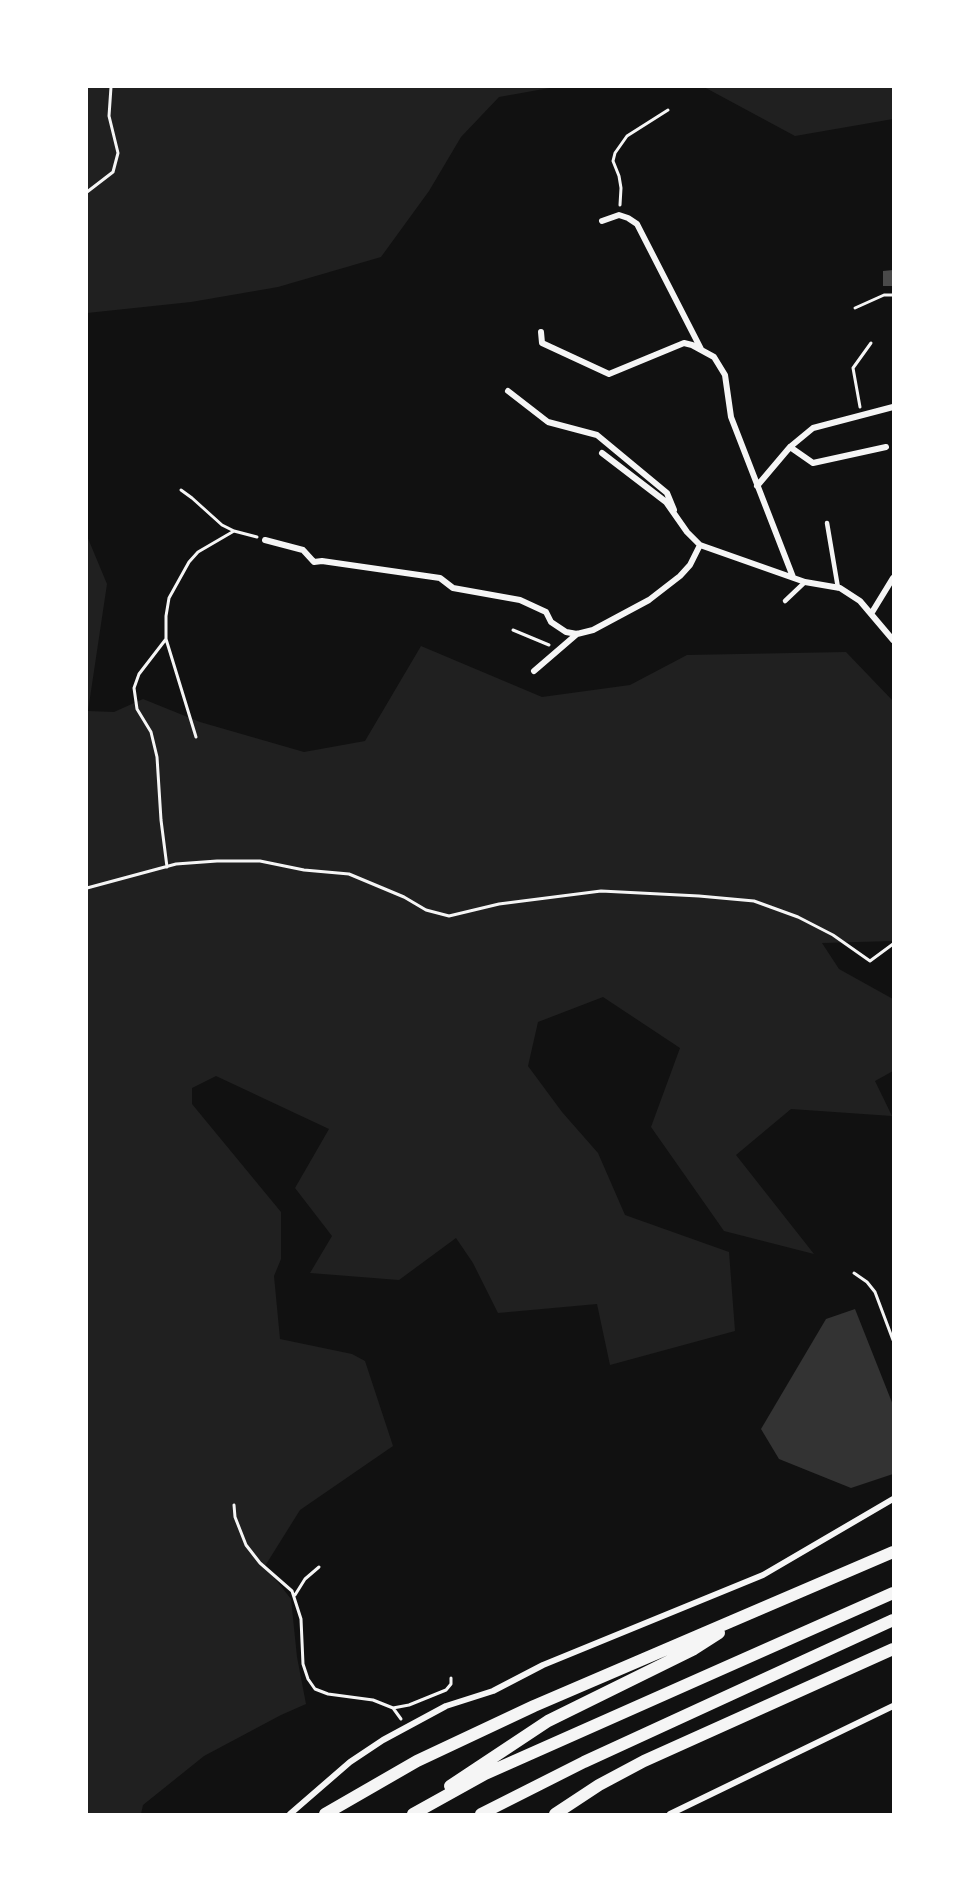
<!DOCTYPE html>
<html>
<head>
<meta charset="utf-8">
<style>
	body { margin:0 }
	#map { position:relative; width:980px; height:1901px; overflow:hidden; background:#111; font-family:Commissioner,sans-serif }
	canvas { display:block }
	.frame { position:absolute; inset:0; border:88px solid #fff; pointer-events:none }
</style>
</head>
<body>
<div id="map">
<canvas width="980" height="1901"></canvas>
<div class="frame"></div>
</div>
<script>
const ctx = document.querySelector('canvas').getContext('2d');
ctx.lineJoin = 'round';
function fill(path, color) {
  ctx.fillStyle = color;
  ctx.fill(path, 'evenodd');
}
function toPath(rows) {
  const path = new Path2D();
  for (const r of rows) {
    path.moveTo(r[0], r[1]);
    for (let i = 2; i < r.length; i += 2) path.lineTo(r[i], r[i + 1]);
  }
  return path;
}
function trace(path, color, width, dash) {
  ctx.strokeStyle = color;
  ctx.lineWidth = width;
  ctx.lineCap = dash ? 'butt' : 'round';
  ctx.setLineDash(dash || []);
  ctx.stroke(path);
}
const green = toPath([
	[87,87,555,87,499,97,461,137,429,191,381,257,278,287,191,302,87,313],
	[704,87,893,87,893,119,795,136],
	[87,536,107,584,88,711,114,712,143,699,200,722,304,752,365,741,421,646,542,697,630,685,687,655,846,652,893,701,893,941,822,943,839,969,893,999,893,1071,875,1081,892,1116,791,1109,736,1155,814,1254,724,1231,651,1127,680,1048,603,997,538,1022,528,1066,562,1112,598,1153,625,1215,729,1252,735,1331,610,1365,597,1304,498,1313,473,1263,456,1238,399,1280,310,1273,332,1236,295,1188,329,1129,216,1076,192,1088,192,1104,281,1212,281,1259,274,1276,280,1339,352,1354,365,1361,393,1446,300,1510,265,1566,291,1599,297,1657,306,1704,281,1715,204,1756,143,1805,141,1814,87,1814]
]);
const water = toPath([
	[855,1309,893,1405,893,1474,851,1488,779,1459,761,1429,826,1319]
]);
const building = toPath([
	[893,270,893,286,883,286,883,271]
]);
const path = toPath([
	[87,192,113,172,118,153,109,116,111,87],
	[620,205,621,188,619,176,613,161,615,153,627,136,668,110],
	[855,308,884,295,893,295],
	[860,407,853,368,871,343],
	[181,490,192,498,222,525,234,531,257,537],
	[513,630,549,645],
	[166,639,139,674,134,688,137,709,151,732,157,757,161,820,167,867],
	[196,737,166,639,166,616,169,598,189,562,198,552,234,531],
	[87,888,176,864,217,861,260,861,304,870,349,874,404,897,426,910,449,916,499,904,601,891,699,896,754,901,798,917,833,935,870,961,893,944],
	[854,1273,867,1282,875,1292,893,1340],
	[234,1505,235,1517,246,1545,260,1563,292,1591,301,1619,303,1664,308,1679,315,1689,328,1694,373,1700,393,1708,401,1719],
	[295,1595,305,1579,319,1567],
	[393,1708,409,1705,446,1690,451,1684,451,1678]
]);
const service = toPath([
	[827,523,838,588],
	[785,601,805,582]
]);
const minor = toPath([
	[602,221,619,215,628,218,637,224,701,349],
	[541,332,542,343,609,374,684,343,692,345,714,357,725,375,731,417,793,577],
	[508,391,548,422,597,435,667,493,674,510],
	[790,447,813,463,886,447],
	[602,453,666,502,687,532,700,545,805,582,840,588,860,601,893,640],
	[757,486,790,447,813,428,893,407],
	[265,540,303,550,314,562,322,561,440,578,453,588,520,600,546,612,551,622,566,632,577,634,593,630,649,600,680,576,690,565,700,545],
	[871,614,893,578],
	[534,671,577,634],
	[290,1814,350,1762,383,1740,446,1706,493,1691,543,1665,763,1575,893,1499],
	[670,1814,893,1706]
]);
const secondary = toPath([
	[450,1786,548,1721,694,1649,719,1633],
	[325,1814,417,1761,534,1706,893,1552],
	[413,1814,485,1774,893,1593],
	[481,1814,584,1762,893,1620],
	[555,1814,599,1785,644,1761,893,1649]
]);
fill(green, '#202020');
fill(water, '#333');
fill(building, '#4a4a4a');
trace(path, '#f5f5f5', 3);
trace(service, '#f5f5f5', 4.5);
trace(minor, '#f5f5f5', 6);
trace(secondary, '#f5f5f5', 12);
</script>
</body>
</html>
